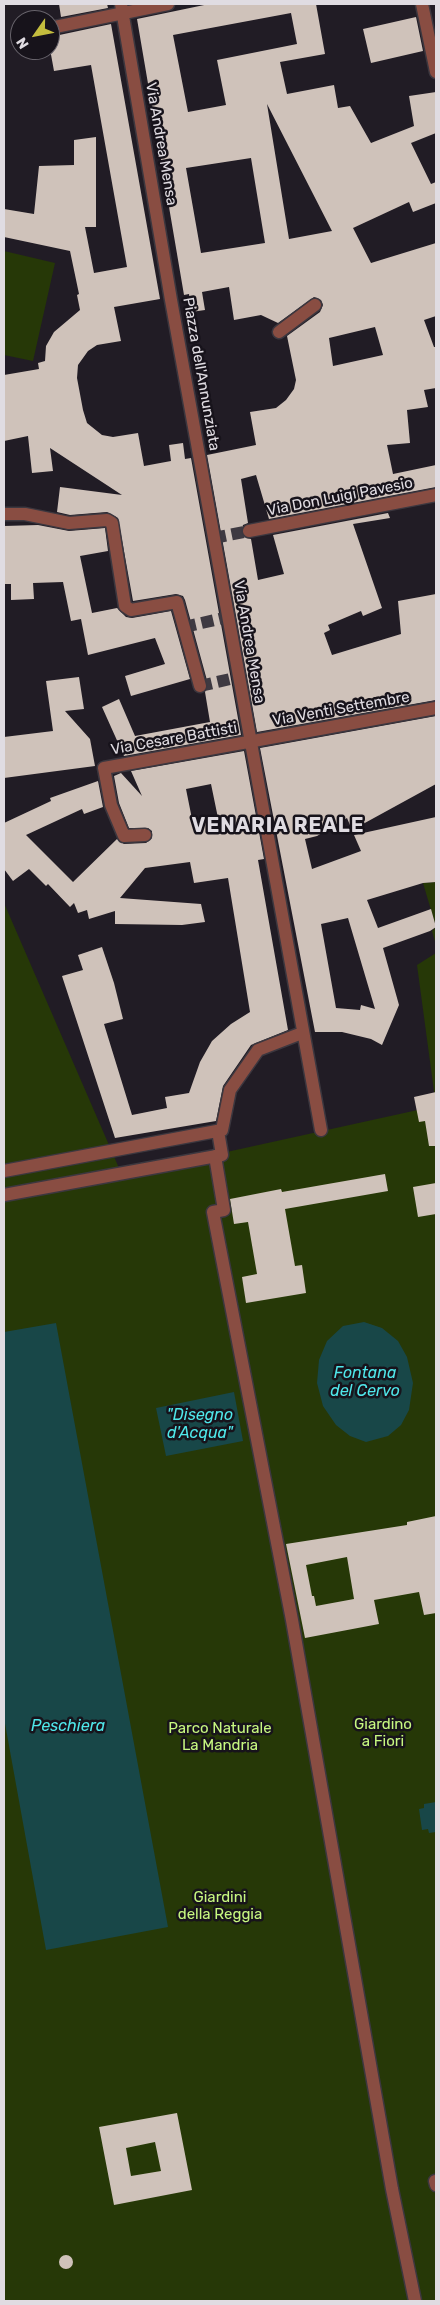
<!DOCTYPE html>
<html>
<head>
<meta charset="utf-8">
<style>
	body { margin:0 }
	#map { position:relative; width:440px; height:2305px; overflow:hidden; background:#211c25; font-family:Rubik,sans-serif }
	canvas { display:block }
	.frame { position:absolute; inset:0; border:5px solid #e0dce2; pointer-events:none }
	.north { position:absolute; left:10px; top:10px; width:50px; height:50px; box-sizing:border-box; background:#17131b; border:1px solid #67636b; border-radius:50%; rotate:237deg; font-size:14px; font-weight:700; line-height:20px; text-align:center; color:#e0dce2 }
	.north::after { content:''; display:block; margin:auto; width:18px; height:22px; background:#c4bd3e; clip-path:polygon(50% 0,100% 100%,50% 72%,0 100%) }
</style>
</head>
<body>
<div id="map">
<canvas width="440" height="2305"></canvas>
<div class="frame"></div>
<div class="north">N</div>
</div>
<script>
const ctx = document.querySelector('canvas').getContext('2d');
ctx.lineJoin = 'round';
function fill(path, color) {
  ctx.fillStyle = color;
  ctx.fill(path, 'evenodd');
}
function toPath(rows) {
  const path = new Path2D();
  for (const r of rows) {
    if (r.length === 3) {
      path.moveTo(r[0] + r[2], r[1]);
      path.arc(r[0], r[1], r[2], 0, 2 * Math.PI);
      continue;
    }
    path.moveTo(r[0], r[1]);
    for (let i = 2; i < r.length; i += 2) path.lineTo(r[i], r[i + 1]);
  }
  return path;
}
function trace(path, color, width, dash) {
  ctx.strokeStyle = color;
  ctx.lineWidth = width;
  ctx.lineCap = dash ? 'butt' : 'round';
  ctx.setLineDash(dash || []);
  ctx.stroke(path);
}
function label(font, color, halo, rows, align = 'center') {
  ctx.font = font + ' Rubik,sans-serif';
  ctx.lineWidth = 5;
  ctx.setLineDash([]);
  ctx.textBaseline = 'middle';
  ctx.strokeStyle = halo;
  ctx.fillStyle = color;
  for (const [text, x, y, turn = 0] of rows) {
    ctx.save();
    ctx.translate(x, y);
    ctx.rotate((+turn || 0) * Math.PI / 180);
    ctx.textAlign = isNaN(turn) ? turn : align;
    if (halo) ctx.strokeText(text, 0, 0);
    ctx.fillText(text, 0, 0);
    ctx.restore();
  }
}
const green = toPath([
	[4,251,55,263,33,361,4,355],
	[436,882,436,945,432,931,436,927,423,883],
	[4,903,122,1175,436,1106,417,965,436,953,436,2301,4,2301]
]);
const water = toPath([
	[364,1322,382,1328,398,1341,407,1357,413,1383,409,1410,401,1425,388,1436,366,1442,350,1436,336,1425,323,1406,317,1383,319,1360,327,1341,343,1326],
	[56,1323,168,1927,46,1950,4,1718,4,1332],
	[234,1392,243,1441,166,1456,156,1408],
	[436,1802,436,1832,429,1833,428,1829,422,1830,419,1809,424,1808,424,1804]
]);
const building = toPath([
	[59,4,107,4,108,8,61,17],
	[209,4,316,4,325,54,280,62,287,94,334,85,338,108,350,106,371,143,414,126,409,96,436,92,436,133,411,143,431,184,436,182,436,203,413,212,409,202,353,228,371,263,436,243,436,316,424,320,434,347,436,347,436,388,424,390,428,407,407,410,410,443,387,445,393,474,436,465,436,487,269,519,256,475,241,479,248,523,243,525,241,532,246,538,251,539,258,580,284,574,273,535,388,513,390,518,353,524,382,608,363,616,361,611,328,625,330,630,324,633,332,655,401,634,398,601,436,594,436,700,257,732,207,455,256,445,250,412,276,408,286,400,294,389,296,380,287,336,320,312,323,305,321,300,314,297,278,323,261,315,234,320,229,287,202,292,205,310,191,312,189,294,184,295,137,19],
	[291,13,297,44,217,60,226,105,188,112,173,35],
	[267,104,332,231,289,239],
	[251,158,265,243,201,253,186,168],
	[375,327,383,355,333,366,329,338],
	[416,17,423,51,371,63,363,29],
	[111,24,160,299,114,307,121,341,97,345,88,351,78,365,77,378,83,410,87,423,102,435,113,437,138,433,144,466,171,461,169,445,183,443,185,459,191,458,241,735,124,756,102,707,119,699,135,736,210,722,205,692,208,684,185,600,183,596,176,594,133,601,118,518,107,512,70,515,57,512,60,487,122,495,50,448,53,471,32,473,28,436,4,441,4,375,39,369,38,363,45,361,46,346,54,332,80,310,77,295,79,294,70,251,4,237,4,209,34,214,39,166,74,165,74,140,96,137,96,227,85,227,94,273,127,267,91,65,54,71,50,49,50,37],
	[38,525,69,531,105,528,108,551,80,556,92,613,117,608,126,617,132,618,171,611,190,679,131,696,125,676,165,664,155,638,88,655,81,619,71,621,63,582,33,583,34,599,11,600,11,584,4,584,4,526],
	[79,677,84,709,65,711,90,739,95,766,4,778,4,737,53,731,46,681],
	[436,716,436,784,352,830,347,818,317,836,305,839,312,869,361,851,354,835,436,817,436,882,423,883,367,900,378,928,431,909,436,927,430,931,383,948,399,1005,382,1045,371,1039,342,1032,315,1032,260,748],
	[348,918,375,1009,361,1005,360,1010,336,1008,321,924],
	[244,751,264,859,258,860,288,1030,251,1045,223,1086,216,1121,115,1138,62,976,83,970,78,955,102,947,114,983,123,1019,104,1024,132,1115,167,1108,165,1097,189,1093,200,1062,212,1041,231,1024,250,1012,228,878,194,883,190,862,145,868,120,898,201,904,205,922,182,925,115,924,115,911,89,919,87,910,78,913,74,903,70,907,48,884,46,886,29,869,13,881,4,869,4,823,51,801,50,798,98,781,103,807,84,814,82,809,26,835,73,882,117,839,124,844,146,843,152,838,152,831,148,828,129,828,119,803,114,776,121,773,142,796,131,771],
	[211,784,218,818,193,824,186,789],
	[436,1092,436,1146,429,1146,425,1121,419,1122,414,1097],
	[385,1174,388,1191,285,1209,295,1266,302,1265,306,1293,246,1303,242,1277,257,1274,248,1222,234,1224,230,1199,281,1189,282,1192],
	[436,1183,436,1214,418,1217,413,1187],
	[436,1516,436,1613,424,1615,419,1592,374,1600,379,1624,305,1638,286,1544,407,1525,407,1522],
	[347,1557,354,1599,316,1606,314,1596,312,1596,306,1565],
	[177,2113,192,2190,114,2205,99,2127],
	[155,2142,161,2171,131,2176,126,2148],
	[66,2262,7]
]);
const streetTunnel = toPath([
	[214,538,249,531],
	[184,627,228,617],
	[200,686,239,677]
]);
const street = toPath([
	[121,4,171,300,321,1130],
	[422,4,436,72],
	[50,28,168,4],
	[279,332,315,305],
	[4,514,25,514,69,523,107,520,112,523,125,606,131,610,177,602,200,686],
	[249,531,436,495],
	[145,835,124,836,111,805,104,768,436,708],
	[215,1156,224,1210,213,1212,292,1620,392,2189,415,2301],
	[4,1171,222,1130,230,1090,258,1050,302,1033],
	[4,1195,222,1155,218,1131],
	[435,2181,436,2185]
]);
const streetNames = [
	["Via Andrea Mensa",161,144,80],
	["Piazza dell'Annunziata",201,374,80],
	["Via Don Luigi Pavesio",340,497,-11],
	["Via Andrea Mensa",249,642,80],
	["Via Venti Settembre",341,709,-10],
	["Via Cesare Battisti",174,739,-10]
];
const parkNames = [
	["Giardino",383,1725],
	["a Fiori",383,1742],
	["Parco Naturale",220,1729],
	["La Mandria",220,1746],
	["Giardini",220,1898],
	["della Reggia",220,1915]
];
const waterNames = [
	["Fontana",365,1373],
	["del Cervo",365,1391],
	["\"Disegno",200,1415],
	["d'Acqua\"",200,1433],
	["Peschiera",68,1726]
];
const districtNames = [
	["VENARIA REALE",278,826]
];
fill(green, '#263807');
fill(water, '#184748');
fill(building, '#cfc2ba');
trace(streetTunnel, '#3e3941', 12, [12, 6]);
trace(street, '#3c373f', 15);
trace(street, '#894d42', 12);
label('15px', '#e0dce2', '#17131b', streetNames);
label('15px', '#c7f780', '#17131b', parkNames);
label('italic 16px', '#4fe7ea', '#17131b', waterNames);
ctx.letterSpacing = '1px';
label('bold 20px', '#e0dce2', '#17131b', districtNames);
ctx.letterSpacing = '0px';
</script>
</body>
</html>
